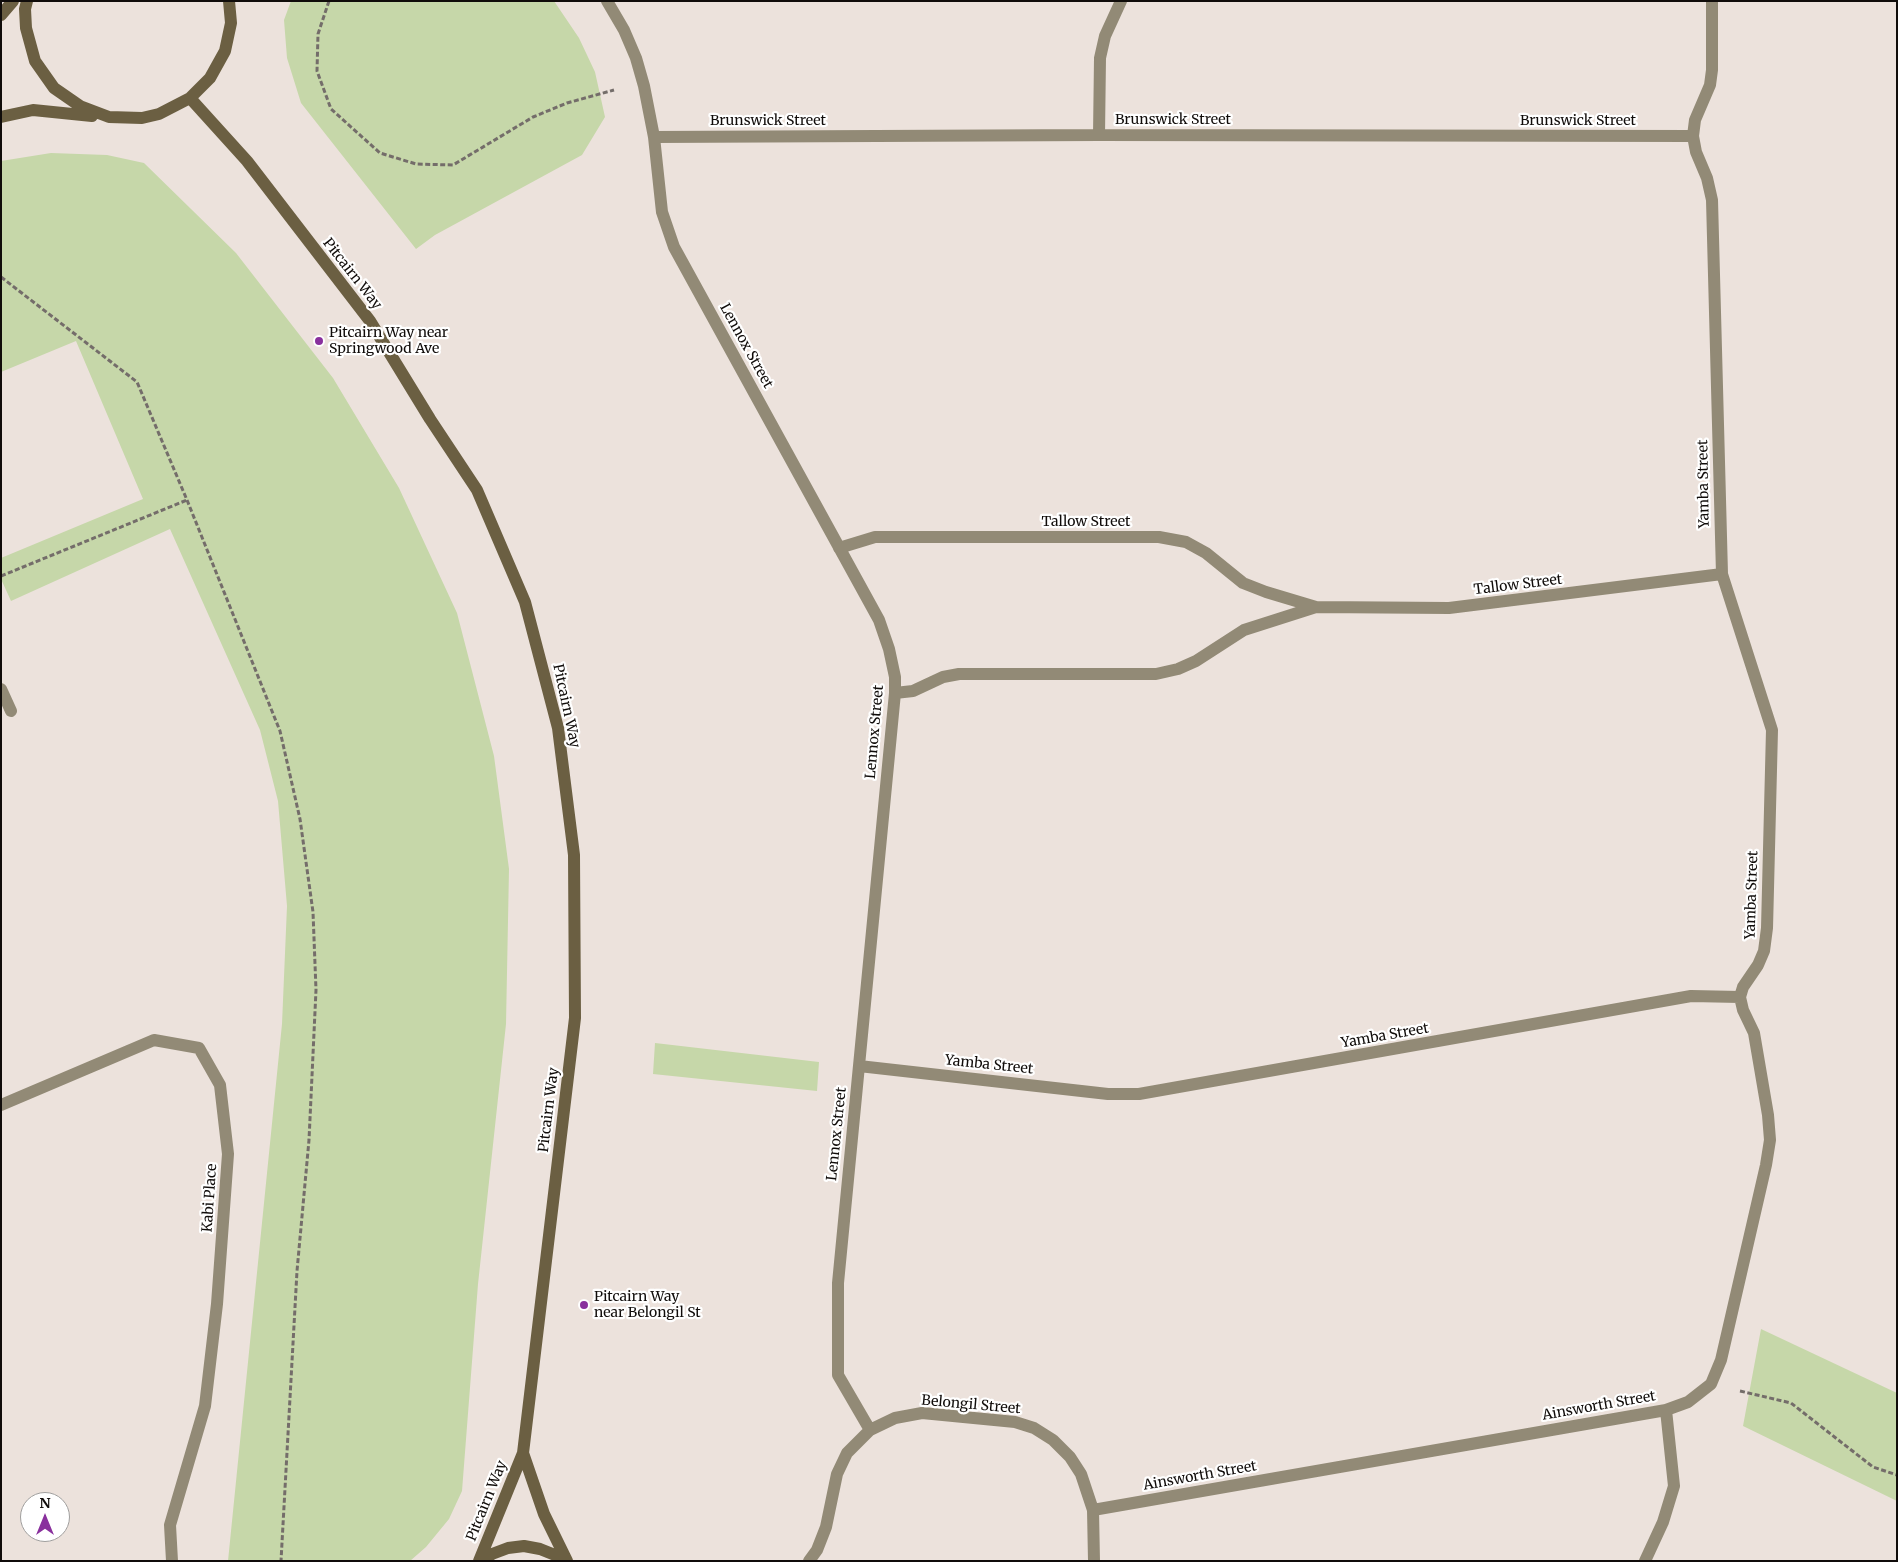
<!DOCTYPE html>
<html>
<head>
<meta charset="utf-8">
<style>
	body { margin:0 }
	#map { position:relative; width:1898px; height:1562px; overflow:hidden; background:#ece2dc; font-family:Merriweather,serif }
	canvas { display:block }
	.frame { position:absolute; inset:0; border:2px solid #100c0a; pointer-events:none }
	.north { position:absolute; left:20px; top:1492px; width:50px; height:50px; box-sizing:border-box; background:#fff; border:1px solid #9f9e9d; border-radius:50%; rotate:0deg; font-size:14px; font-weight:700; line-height:20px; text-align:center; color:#100c0a }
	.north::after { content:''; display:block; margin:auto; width:18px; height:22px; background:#89309d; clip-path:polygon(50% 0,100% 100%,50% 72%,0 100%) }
</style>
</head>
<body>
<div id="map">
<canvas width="1898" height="1562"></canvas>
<div class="frame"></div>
<div class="north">N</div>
</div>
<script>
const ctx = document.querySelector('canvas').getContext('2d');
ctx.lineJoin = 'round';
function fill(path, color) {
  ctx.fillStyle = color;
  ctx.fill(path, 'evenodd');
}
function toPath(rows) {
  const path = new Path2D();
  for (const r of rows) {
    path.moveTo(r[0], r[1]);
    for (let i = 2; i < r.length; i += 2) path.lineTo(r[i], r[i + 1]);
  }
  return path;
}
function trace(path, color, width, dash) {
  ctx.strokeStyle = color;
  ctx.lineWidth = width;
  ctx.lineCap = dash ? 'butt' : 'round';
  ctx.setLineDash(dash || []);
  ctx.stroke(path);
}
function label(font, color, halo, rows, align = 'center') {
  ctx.font = font + ' Merriweather,serif';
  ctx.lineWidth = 4.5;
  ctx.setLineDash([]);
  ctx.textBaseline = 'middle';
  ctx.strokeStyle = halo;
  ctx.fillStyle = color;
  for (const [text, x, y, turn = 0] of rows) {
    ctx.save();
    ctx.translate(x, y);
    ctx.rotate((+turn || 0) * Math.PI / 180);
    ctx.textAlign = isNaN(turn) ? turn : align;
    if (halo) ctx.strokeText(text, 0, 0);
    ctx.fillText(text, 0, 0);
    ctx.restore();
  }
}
const green = toPath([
	[291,1,554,1,579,38,595,72,605,117,582,155,435,235,416,249,301,103,287,58,284,20],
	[51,153,107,155,144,163,236,253,333,378,399,488,457,613,494,756,509,869,506,1024,478,1284,462,1491,449,1519,426,1547,410,1561,228,1561,282,1024,287,906,278,801,260,730,170,529,11,601,1,579,1,558,143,499,76,341,1,372,1,161],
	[655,1043,819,1062,817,1091,653,1074],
	[1761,1329,1897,1393,1897,1501,1743,1426]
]);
const path = toPath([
	[329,1,318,34,317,71,331,109,380,153,416,164,453,165,533,117,567,103,614,90],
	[1,277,137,382,187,500,280,731,300,819,313,912,316,990,309,1140,297,1271,281,1561],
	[1,576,187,500],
	[1740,1391,1791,1403,1873,1467,1897,1475]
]);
const street = toPath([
	[607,1,624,30,636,58,644,86,654,137,662,212,674,247,879,620,889,649,895,677,895,693,838,1283,838,1375,870,1430],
	[1099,135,1100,58,1105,36,1121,1],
	[654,137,1099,135,1693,136],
	[839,548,875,537,1159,537,1186,542,1206,553,1243,583,1266,592,1316,607,1449,608,1722,574],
	[1,689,11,711],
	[895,693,913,691,943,677,959,674,1156,674,1178,669,1196,661,1244,630,1316,607],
	[859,1066,1108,1094,1139,1094,1691,996,1740,997],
	[1,1105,154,1040,199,1048,220,1085,228,1154,217,1304,205,1406,170,1525,172,1561],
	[1093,1510,1666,1410,1688,1402,1711,1384,1721,1360,1766,1165,1770,1140,1768,1115,1754,1033,1743,1010,1740,997,1743,987,1758,965,1764,951,1767,928,1772,730,1722,574,1712,200,1707,178,1696,152,1693,136,1695,120,1710,85,1712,70,1712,1],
	[809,1561,817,1550,826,1527,837,1474,847,1453,870,1430,895,1418,922,1413,1015,1422,1034,1428,1053,1440,1070,1457,1081,1474,1093,1510,1094,1561],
	[1645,1561,1663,1522,1674,1486,1666,1410]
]);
const secondary = toPath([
	[27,1,25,9,26,28,35,61,54,88,80,106,109,117,142,118,159,114,190,98,210,78,225,51,231,23,229,1],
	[1,15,13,1],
	[190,98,247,161,370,321,430,419,477,490,525,602,558,728,574,855,575,1018,523,1453,479,1561],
	[1,117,33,110,92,116],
	[523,1453,544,1514,567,1561],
	[480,1561,492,1554,508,1548,524,1546,540,1549,555,1555,564,1561]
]);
const markers = [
	[319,341,5,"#89309d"],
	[584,1305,5,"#89309d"]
];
const streetNames = [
	["Brunswick Street",1173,120],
	["Brunswick Street",768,121],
	["Brunswick Street",1578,121],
	["Pitcairn Way",352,274,52],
	["Lennox Street",746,346,61],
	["Yamba Street",1704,484,-91],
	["Tallow Street",1086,522],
	["Tallow Street",1518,585,-7],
	["Pitcairn Way",566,706,78],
	["Lennox Street",875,732,-85],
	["Yamba Street",1752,895,-88],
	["Yamba Street",1385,1036,-10],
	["Yamba Street",989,1065,6],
	["Pitcairn Way",549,1110,-83],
	["Lennox Street",837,1134,-84],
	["Kabi Place",210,1198,-86],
	["Belongil Street",971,1405,5],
	["Ainsworth Street",1599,1406,-10],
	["Ainsworth Street",1200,1476,-10],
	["Pitcairn Way",487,1501,-68]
];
const poiNames = [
	["Pitcairn Way near",329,333],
	["Springwood Ave",329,349],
	["Pitcairn Way",594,1297],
	["near Belongil St",594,1313]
];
fill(green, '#c6d7a9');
trace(path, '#746d6a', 3, [5, 2.5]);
trace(street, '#928a76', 12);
trace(secondary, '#6b5f42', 12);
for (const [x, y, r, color] of markers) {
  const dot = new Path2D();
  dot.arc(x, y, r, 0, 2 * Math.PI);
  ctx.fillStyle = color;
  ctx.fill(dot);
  trace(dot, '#fff', 2);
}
label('14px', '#100c0a', '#fff', streetNames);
label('14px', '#100c0a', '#fff', poiNames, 'left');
</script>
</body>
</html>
